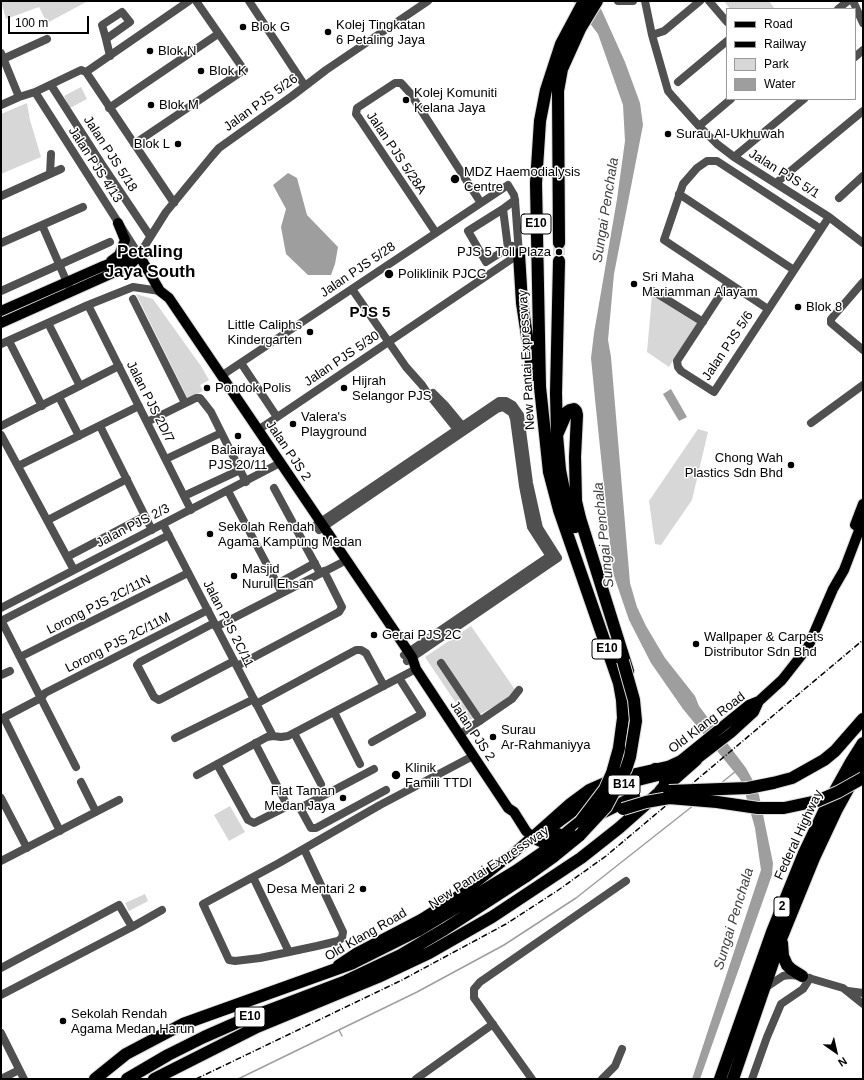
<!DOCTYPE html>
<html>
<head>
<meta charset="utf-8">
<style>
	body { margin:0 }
	#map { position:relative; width:864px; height:1080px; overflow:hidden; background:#fff; font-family:Helvetica,sans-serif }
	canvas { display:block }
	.frame { position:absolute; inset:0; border:2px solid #000; pointer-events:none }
	.legend { position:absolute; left:726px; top:8px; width:130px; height:92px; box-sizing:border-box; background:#fff; border:1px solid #999; margin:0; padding:5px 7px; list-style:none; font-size:12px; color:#000 }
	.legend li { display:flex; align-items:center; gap:8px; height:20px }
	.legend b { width:20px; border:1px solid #999 }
	.north { position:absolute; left:816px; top:1032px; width:40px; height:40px; -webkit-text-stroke:3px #fff; paint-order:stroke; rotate:146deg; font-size:11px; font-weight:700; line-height:16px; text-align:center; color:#000 }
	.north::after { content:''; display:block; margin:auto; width:14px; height:18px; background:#000; clip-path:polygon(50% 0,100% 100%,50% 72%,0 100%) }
	.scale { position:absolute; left:8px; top:16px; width:81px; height:18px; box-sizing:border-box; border:2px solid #000; border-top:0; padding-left:5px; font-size:12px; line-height:14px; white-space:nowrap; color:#000; -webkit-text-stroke:3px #fff; paint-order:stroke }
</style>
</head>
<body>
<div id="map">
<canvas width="864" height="1080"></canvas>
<div class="frame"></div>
<ul class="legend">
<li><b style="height:5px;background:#000"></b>Road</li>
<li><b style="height:5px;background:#000"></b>Railway</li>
<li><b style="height:11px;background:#d7d7d7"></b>Park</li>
<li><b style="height:11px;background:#9e9e9e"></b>Water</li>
</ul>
<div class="north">N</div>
<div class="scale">100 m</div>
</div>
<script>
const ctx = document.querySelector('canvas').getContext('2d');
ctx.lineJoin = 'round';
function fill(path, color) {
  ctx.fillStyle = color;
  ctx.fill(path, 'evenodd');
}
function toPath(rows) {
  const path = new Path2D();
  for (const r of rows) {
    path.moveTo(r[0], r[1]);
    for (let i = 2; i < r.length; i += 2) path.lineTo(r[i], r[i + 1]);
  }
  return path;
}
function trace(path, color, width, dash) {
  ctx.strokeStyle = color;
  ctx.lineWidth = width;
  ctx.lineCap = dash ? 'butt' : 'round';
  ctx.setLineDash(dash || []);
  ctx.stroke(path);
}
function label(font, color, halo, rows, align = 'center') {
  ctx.font = font + ' Helvetica,sans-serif';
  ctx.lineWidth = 3;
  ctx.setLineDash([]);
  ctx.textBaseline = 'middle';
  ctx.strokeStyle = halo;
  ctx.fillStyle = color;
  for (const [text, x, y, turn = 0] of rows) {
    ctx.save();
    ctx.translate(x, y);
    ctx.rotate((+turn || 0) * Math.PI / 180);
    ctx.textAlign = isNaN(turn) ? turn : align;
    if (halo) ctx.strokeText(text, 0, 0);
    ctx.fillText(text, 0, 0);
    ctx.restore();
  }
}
const green = toPath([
	[1,1,88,1,47,23,39,7,6,19],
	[724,1,769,1,775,9,730,9],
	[81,87,87,99,70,108,64,96],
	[27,103,30,120,41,157,1,174,1,114],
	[136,294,153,299,201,366,209,380,200,385,203,391,188,399],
	[652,295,697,323,669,367,647,352],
	[698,429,708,432,692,500,661,545,655,544,649,501],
	[471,626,516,691,502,702,468,721,425,657],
	[230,806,245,832,229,841,214,815],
	[145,894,148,901,129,911,125,903]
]);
const water = toPath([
	[573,1,595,1,602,11,625,62,640,103,643,125,614,274,608,340,611,357,630,583,637,607,646,626,665,658,695,696,699,706,746,768,752,779,759,795,773,863,772,875,700,1079,692,1079,761,870,755,828,746,796,740,779,683,709,651,663,629,620,613,573,595,399,591,358,594,333,617,199,625,141,623,105,598,34],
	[288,173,297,178,307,215,338,247,335,264,331,275,308,275,286,254,281,227,286,209,273,185],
	[671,389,687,417,679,421,663,394]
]);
const stream = toPath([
	[720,784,736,771],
	[339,1030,342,1036],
	[238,1079,417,992,504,945,576,898,694,805]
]);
const highwayTunnel = toPath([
	[559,243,559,261]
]);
const minor = toPath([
	[249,1,305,86],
	[618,1,633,1],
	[645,1,652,35,668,91,673,97,699,126,717,144,734,157,829,217,863,243],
	[709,1,727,22],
	[853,1,863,23],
	[838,9,848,1],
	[652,35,664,31,700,1],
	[106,39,130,22,122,12,102,25,106,39,110,56],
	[1,53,19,97],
	[855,57,863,50],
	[3,59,47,39],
	[86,72,174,203],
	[86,72,189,1],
	[678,82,727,41],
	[51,85,103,166,150,236],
	[35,92,139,255,166,212,212,156,219,148,292,96,326,70,428,1],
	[1,105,19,97,35,92,81,70,86,72],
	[109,108,218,34],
	[699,126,731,99],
	[134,144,244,70,196,1],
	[734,157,804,99],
	[50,174,51,154],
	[776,183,863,111],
	[679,194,794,270],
	[1,196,61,169],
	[839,198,863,176],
	[503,209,468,231,486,262,508,248],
	[42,225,69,287],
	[436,233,359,118,356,114,357,108,395,83,401,83,410,93,481,203],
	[1,243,83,207],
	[512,246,508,248,503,209,515,200],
	[863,282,831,319,831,323,863,350],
	[728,283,677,361,678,367,681,371,714,392,829,217],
	[352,289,406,367,422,385,426,391,459,432],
	[1,291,110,242],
	[653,291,703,322],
	[133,299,185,403],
	[88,305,191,510],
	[768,309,664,240,683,184,697,168,707,161,717,161,821,229],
	[48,323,80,386],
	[9,341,42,406],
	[1,344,88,305,133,287,160,291],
	[241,363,277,417],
	[221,376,508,185,514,195,515,200,519,254,258,430],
	[433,393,445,405,465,429],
	[59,397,79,436],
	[147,422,196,398,200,398,211,412,246,482],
	[811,423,863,385],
	[1,426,119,366],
	[100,426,152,530],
	[1,435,74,570],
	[166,459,221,433],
	[18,466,139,406],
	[274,488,320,573],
	[228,491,282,593],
	[184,496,240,470],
	[48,520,127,479],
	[163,524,273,736],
	[316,525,499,401,506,401,513,405,520,415,529,483,539,528,558,558,407,661],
	[319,530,497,409,503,407,512,413,514,419,523,486,531,527,553,561],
	[67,557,145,516],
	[277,584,315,563],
	[1,608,280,463],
	[1,620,76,767],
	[1,621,169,535],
	[214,623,140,662,137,665,154,697,159,700,234,661],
	[216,627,341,563],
	[404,655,554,553],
	[20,657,188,573],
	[441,663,480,721],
	[237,666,339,612,342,607,324,571],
	[1,675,10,671],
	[256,704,356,650,361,650,366,653,384,686],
	[334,712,360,764],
	[4,718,60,831],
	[1,719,41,698,45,693,208,610],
	[294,733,321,784],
	[459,735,512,699,519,690],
	[175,738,254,699],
	[372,742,422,714,399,678],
	[217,764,248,820,254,823,284,808,286,803,255,743],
	[374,769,300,808,311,828,316,828,386,790],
	[197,775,267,737,273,736,281,737,288,736,416,669],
	[81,782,96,812],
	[1,798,27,848],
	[304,849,343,932,342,938,338,941,317,946,289,952,260,958,235,961,229,960,203,904,279,863,380,805,473,756],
	[1,861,119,800],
	[253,877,289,952],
	[1,968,119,905,132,927],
	[765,988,783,976,789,975,802,976,843,988,863,1004],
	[848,991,863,993],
	[1,995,132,927,162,910],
	[1,1033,24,1079],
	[1,1079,19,1070],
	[416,1079,493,1024],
	[532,1079,474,998,474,989,480,982,626,881],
	[602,1079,615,1066,622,1049],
	[752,1079,767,1037,781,1004,803,989,810,978]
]);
const major = toPath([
	[139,255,160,291,169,298,412,657,416,669,480,766,508,808,514,812,526,831,532,837],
	[111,261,119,255,125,240,118,223],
	[1,311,101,267,130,256,139,255],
	[1,323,124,268,133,262,139,255],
	[855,525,863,504],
	[538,838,593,797,610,788,678,771,696,760,731,733,754,712,759,701],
	[338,965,356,953,421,919,464,892,516,851,570,803,589,789,614,778,668,766,681,760,749,705,759,701,782,680,808,647,833,589,844,570,863,520]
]);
const highway = toPath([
	[584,1,561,44,546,90,540,121,536,183,540,387,549,472,559,510,619,683,622,700,623,718,619,748],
	[559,243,558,91,562,69,580,29,597,1],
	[519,254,522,303,532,369,534,375],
	[559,261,556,393,557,435,560,470,567,505,575,527],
	[557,435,567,412,570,410,574,409,576,411,577,415,575,457,576,501,580,518,628,671],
	[655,769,661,771,665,775,665,785,660,791],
	[773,783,792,778,824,760,835,751,863,719],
	[600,814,634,797],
	[532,837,541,841,552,839,558,834],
	[782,943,783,956,787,965,791,969,802,976],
	[95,1079,126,1054,183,1024,353,963,417,931,516,871,542,853,580,822],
	[127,1079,168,1055,204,1037,238,1022,346,981,401,955,445,929,525,877,553,857,580,835],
	[154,1079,257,1027,378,977,429,953,492,917,581,858,619,828,696,760],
	[720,1079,772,932,804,853,826,807,851,762,863,743],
	[733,1079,781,939,814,858,837,809,863,762]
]);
const rail = toPath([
	[196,1079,402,980,506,924,557,891,606,856,863,640]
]);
const highwayBridge = toPath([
	[669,791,748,788,773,783],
	[623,809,646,802,669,798,717,802,758,808,784,808,817,801,838,792,863,778],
	[580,822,605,789,612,773,619,748],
	[580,835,606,807,626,769,630,757,636,721,634,700,623,661]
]);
const markers = [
	[243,27,4,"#000"],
	[328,32,4,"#000"],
	[150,51,4,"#000"],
	[201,71,4,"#000"],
	[406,100,4,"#000"],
	[151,105,4,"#000"],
	[668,134,4,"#000"],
	[178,144,4,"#000"],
	[455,179,5,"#000"],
	[559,252,4,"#000"],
	[389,274,5,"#000"],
	[634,284,4,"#000"],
	[798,307,4,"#000"],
	[310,332,4,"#000"],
	[207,388,4,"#000"],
	[344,388,4,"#000"],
	[293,424,4,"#000"],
	[238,436,4,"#000"],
	[791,465,4,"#000"],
	[210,534,4,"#000"],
	[234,576,4,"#000"],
	[374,635,4,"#000"],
	[696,644,4,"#000"],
	[493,737,4,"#000"],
	[396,775,5,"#000"],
	[343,798,4,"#000"],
	[363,889,4,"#000"],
	[63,1021,4,"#000"]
];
const shields = [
	[536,224,30],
	[607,649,30],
	[624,785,32],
	[782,907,16],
	[250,1017,30]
];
const shieldNames = [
	["E10",536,224],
	["E10",607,649],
	["B14",624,785],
	["2",782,907],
	["E10",250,1017]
];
const poiNames = [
	["Kolej Tingkatan",336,25],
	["6 Petaling Jaya",336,40],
	["Blok G",251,27],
	["Blok N",158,51],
	["Blok K",209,71],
	["Kolej Komuniti",414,93],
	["Kelana Jaya",414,108],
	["Blok M",159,105],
	["Surau Al-Ukhuwah",676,134],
	["Blok L",170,144,"right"],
	["MDZ Haemodialysis",464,172],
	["Centre",464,187],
	["PJS 5 Toll Plaza",551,252,"right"],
	["Poliklinik PJCC",398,274],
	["Sri Maha",642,277],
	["Mariamman Alayam",642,292],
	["Blok 8",806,307],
	["Little Caliphs",302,325,"right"],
	["Kindergarten",302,340,"right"],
	["Hijrah",352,381],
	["Selangor PJS",352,396],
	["Pondok Polis",215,388],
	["Valera's",301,417],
	["Playground",301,432],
	["Balairaya",238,450,"center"],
	["PJS 20/11",238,465,"center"],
	["Chong Wah",783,458,"right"],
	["Plastics Sdn Bhd",783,473,"right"],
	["Sekolah Rendah",218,527],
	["Agama Kampung Medan",218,542],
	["Masjid",242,569],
	["Nurul Ehsan",242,584],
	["Gerai PJS 2C",382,635],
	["Wallpaper & Carpets",704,637],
	["Distributor Sdn Bhd",704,652],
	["Surau",501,730],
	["Ar-Rahmaniyya",501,745],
	["Klinik",405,768],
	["Famili TTDI",405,783],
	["Flat Taman",335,791,"right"],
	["Medan Jaya",335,806,"right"],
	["Desa Mentari 2",355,889,"right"],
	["Sekolah Rendah",71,1014],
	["Agama Medan Harun",71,1029]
];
const streetNames = [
	["Jalan PJS 5/26",261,103,-36],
	["Jalan PJS 5/28A",396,153,56],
	["Jalan PJS 5/18",110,154,57],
	["Jalan PJS 4/13",95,165,57],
	["Jalan PJS 5/1",784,174,32],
	["Jalan PJS 5/28",358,270,-34],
	["Jalan PJS 5/6",728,346,-56],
	["Jalan PJS 5/30",342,359,-34],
	["New Pantai Expressway",527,360,-93],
	["Jalan PJS 2D/7",150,402,63],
	["Jalan PJS 2",288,451,56],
	["Jalan PJS 2/3",133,526,-27],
	["Lorong PJS 2C/11N",99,605,-27],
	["Jalan PJS 2C/11",228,624,63],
	["Lorong PJS 2C/11M",118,643,-27],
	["Old Klang Road",707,723,-37],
	["Jalan PJS 2",472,731,56],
	["Federal Highway",799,835,-65],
	["New Pantai Expressway",489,868,-33],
	["Old Klang Road",366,935,-30]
];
const waterNames = [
	["Sungai Penchala",606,210,-81],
	["Sungai Penchala",604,535,-96],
	["Sungai Penchala",734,919,-73]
];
const quarterNames = [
	["PJS 5",370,313]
];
const districtNames = [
	["Petaling",150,252],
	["Jaya South",150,272]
];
fill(green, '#d7d7d7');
fill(water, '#9e9e9e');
trace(stream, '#9e9e9e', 1.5);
trace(highwayTunnel, '#d9d9d9', 12, [12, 6]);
trace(major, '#dbdbdb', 12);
trace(highway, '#dbdbdb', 14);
trace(minor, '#505050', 8);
trace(major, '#000', 10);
trace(highway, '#000', 12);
trace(rail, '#000', 1.5, [6, 2, 1, 2]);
trace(highwayBridge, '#dbdbdb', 14, []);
trace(highwayBridge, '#000', 12);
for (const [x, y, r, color] of markers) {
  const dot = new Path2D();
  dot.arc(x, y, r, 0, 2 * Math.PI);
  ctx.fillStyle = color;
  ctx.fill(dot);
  trace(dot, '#fff', 1.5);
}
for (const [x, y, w] of shields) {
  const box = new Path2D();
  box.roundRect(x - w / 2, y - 10, w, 20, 3);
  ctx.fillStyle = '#fff';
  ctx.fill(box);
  trace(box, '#000', 1);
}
label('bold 12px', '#000', null, shieldNames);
label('13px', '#000', '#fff', poiNames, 'left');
label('13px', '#000', '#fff', streetNames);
label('italic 14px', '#3f3f3f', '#fff', waterNames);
label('bold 15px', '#000', '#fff', quarterNames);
label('bold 17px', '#000', '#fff', districtNames);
</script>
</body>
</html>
